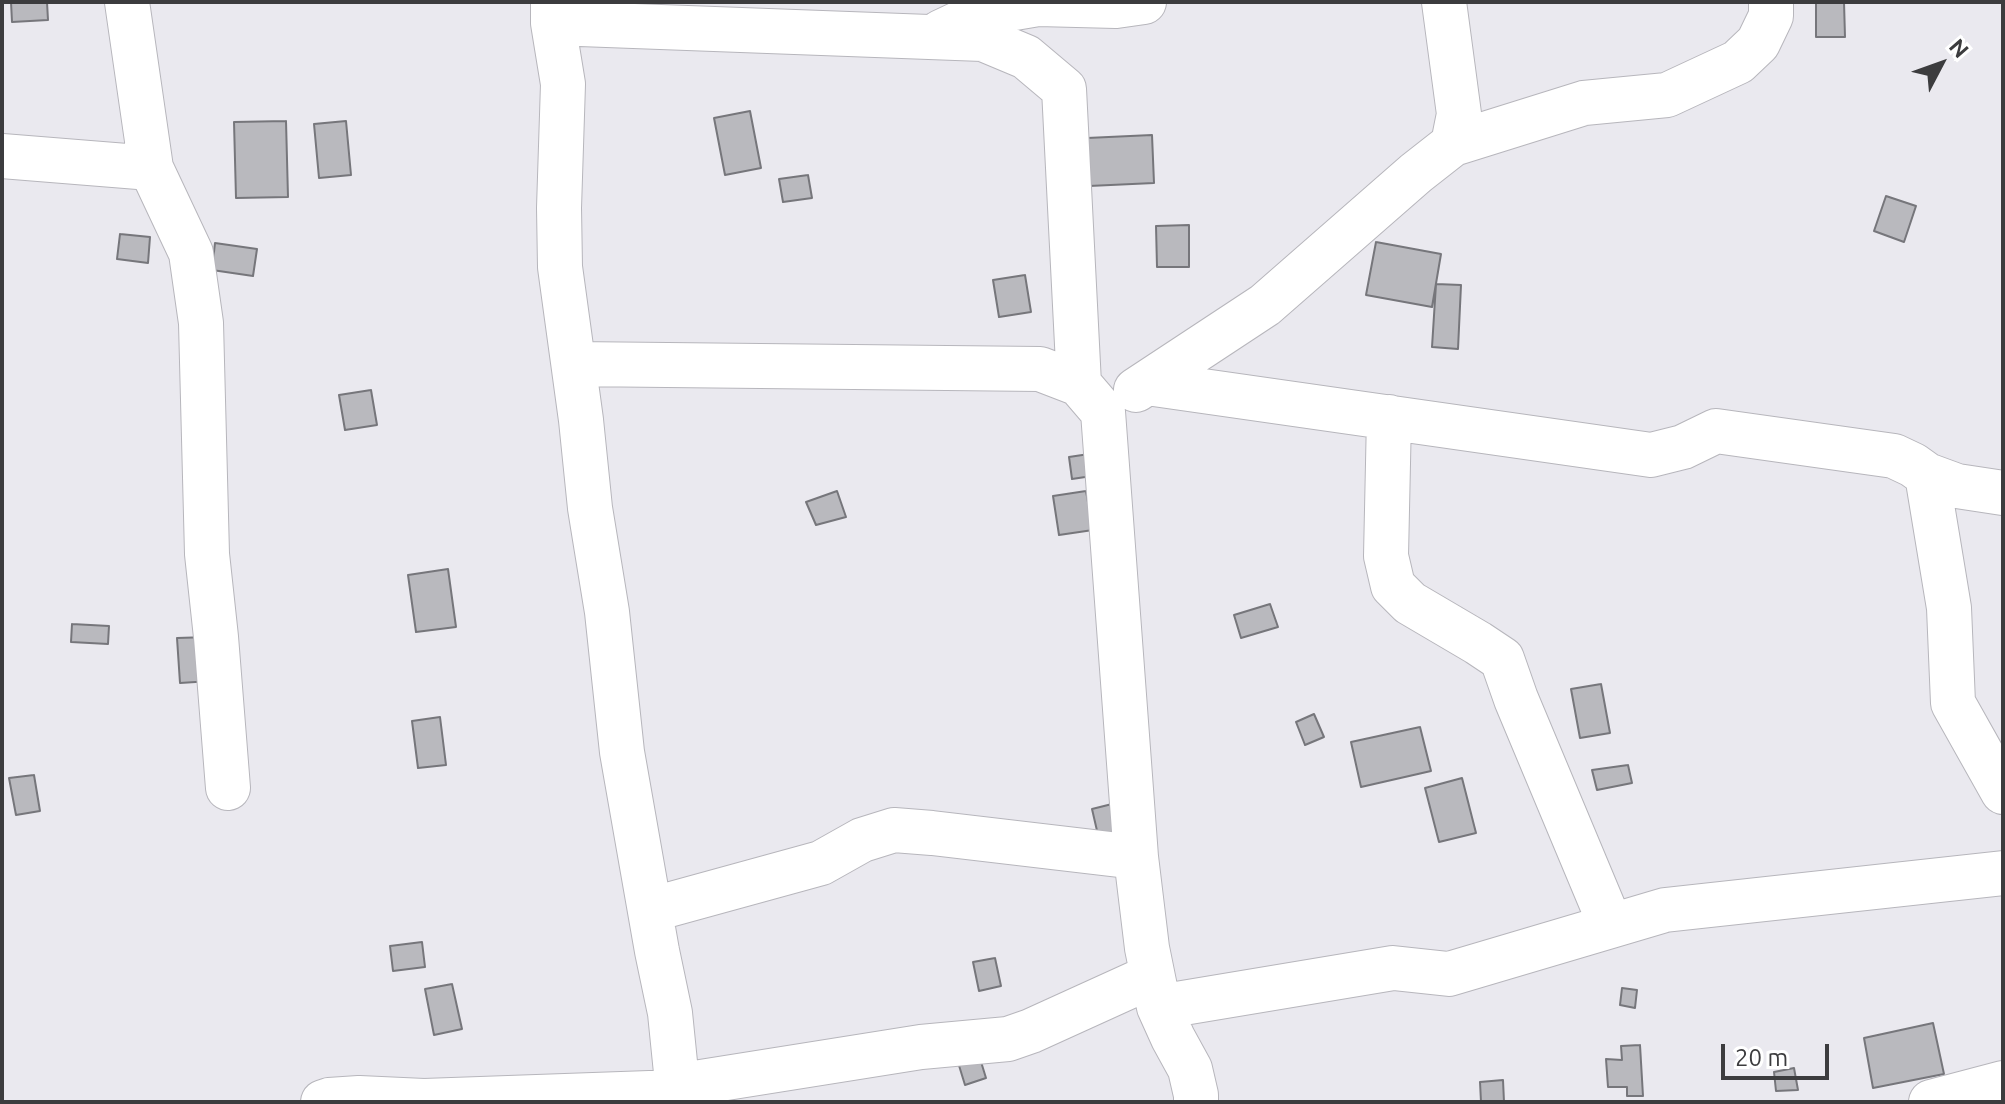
<!DOCTYPE html>
<html>
<head>
<meta charset="utf-8">
<style>
	body { margin:0 }
	#map { position:relative; width:2005px; height:1104px; overflow:hidden; background:#eae9ef; font-family:Ubuntu,sans-serif }
	canvas { display:block }
	.frame { position:absolute; inset:0; border:4px solid #3c3c3e; pointer-events:none }
	.north { position:absolute; left:1901px; top:24px; width:80px; height:80px; -webkit-text-stroke:6px #fff; paint-order:stroke; rotate:49deg; font-size:22px; font-weight:700; line-height:32px; text-align:center; color:#3c3c3e }
	.north::after { content:''; display:block; margin:auto; width:28px; height:36px; background:#3c3c3e; clip-path:polygon(50% 0,100% 100%,50% 72%,0 100%) }
	.scale { position:absolute; left:1721px; top:1044px; width:108px; height:36px; box-sizing:border-box; border:4px solid #3c3c3e; border-top:0; padding-left:10px; font-size:24px; line-height:28px; white-space:nowrap; color:#3c3c3e; -webkit-text-stroke:6px #fff; paint-order:stroke }
</style>
</head>
<body>
<div id="map">
<canvas width="2005" height="1104"></canvas>
<div class="frame"></div>
<div class="north">N</div>
<div class="scale">20 m</div>
</div>
<script>
const ctx = document.querySelector('canvas').getContext('2d');
ctx.lineJoin = 'round';
function fill(path, color) {
  ctx.fillStyle = color;
  ctx.fill(path, 'evenodd');
}
function toPath(rows) {
  const path = new Path2D();
  for (const r of rows) {
    path.moveTo(r[0], r[1]);
    for (let i = 2; i < r.length; i += 2) path.lineTo(r[i], r[i + 1]);
  }
  return path;
}
function trace(path, color, width, dash) {
  ctx.strokeStyle = color;
  ctx.lineWidth = width;
  ctx.lineCap = dash ? 'butt' : 'round';
  ctx.setLineDash(dash || []);
  ctx.stroke(path);
}
const building = toPath([
	[11,2,47,2,48,20,12,22,11,2],
	[1816,2,1844,2,1845,37,1816,37,1816,2],
	[750,111,761,168,725,175,714,118,750,111],
	[286,121,288,197,236,198,234,122,286,121],
	[346,121,351,175,319,178,314,124,346,121],
	[1152,135,1154,183,1089,186,1087,138,1152,135],
	[808,175,812,198,783,202,779,179,808,175],
	[1886,196,1916,206,1904,242,1874,231,1886,196],
	[1189,225,1189,267,1157,267,1156,226,1189,225],
	[120,234,150,237,148,263,117,259,120,234],
	[1376,242,1441,254,1432,307,1366,295,1376,242],
	[215,243,257,249,253,276,212,270,215,243],
	[1025,275,1031,312,999,317,993,280,1025,275],
	[1436,284,1461,285,1458,349,1432,347,1436,284],
	[371,390,377,425,345,430,339,395,371,390],
	[1089,454,1092,476,1072,479,1069,457,1089,454],
	[837,491,846,517,816,525,806,502,837,491],
	[1086,491,1093,530,1059,535,1053,496,1086,491],
	[448,569,456,627,416,632,408,575,448,569],
	[1270,604,1278,627,1241,638,1234,615,1270,604],
	[72,624,109,626,108,644,71,642,72,624],
	[209,637,211,681,180,683,177,638,209,637],
	[1601,684,1610,733,1580,738,1571,689,1601,684],
	[1314,714,1324,737,1305,745,1296,722,1314,714],
	[440,717,446,765,418,768,412,721,440,717],
	[1420,727,1431,771,1361,787,1351,742,1420,727],
	[1628,765,1632,783,1597,790,1592,770,1628,765],
	[34,775,40,811,16,815,9,778,34,775],
	[1462,778,1476,833,1439,842,1425,788,1462,778],
	[1116,803,1125,842,1101,848,1092,809,1116,803],
	[422,942,425,967,393,971,390,946,422,942],
	[995,958,1001,986,979,991,973,962,995,958],
	[452,984,462,1029,434,1035,425,989,452,984],
	[1622,988,1637,990,1635,1008,1620,1005,1622,988],
	[1933,1023,1944,1074,1873,1088,1864,1038,1933,1023],
	[1640,1045,1643,1096,1627,1096,1627,1087,1608,1087,1606,1059,1622,1060,1621,1046,1640,1045],
	[978,1052,986,1078,965,1085,957,1059,978,1052],
	[1794,1068,1798,1090,1776,1091,1774,1072,1794,1068],
	[1503,1080,1504,1102,1481,1102,1480,1082,1503,1080]
]);
const minor = toPath([
	[127,2,151,168,191,253,201,323,207,554,216,637,228,788],
	[553,2,553,23,563,84,559,208,560,267,581,420,590,508,607,612,622,752,657,951,670,1013,679,1102],
	[553,23,983,39,1026,57,1064,89,1079,384],
	[941,32,979,14,1038,4,1116,6,1144,2],
	[1453,144,1584,103,1667,95,1738,62,1758,43,1771,16,1771,2],
	[2,156,151,168],
	[574,364,1040,369,1079,384,1103,412,1136,857,1147,948,1159,1007,1173,1038,1190,1069,1196,1095,1196,1102],
	[1147,383,1651,455,1683,447,1716,431,1894,456,1913,465,1927,475,1957,486,2003,493],
	[1136,390,1265,305,1416,173,1453,144,1459,114,1444,2],
	[1389,417,1386,556,1393,586,1410,603,1478,643,1502,659,1516,699,1611,926],
	[1927,475,1949,608,1953,703,2003,792],
	[650,910,821,863,862,840,894,830,932,833,1136,857],
	[1159,1007,1393,968,1449,974,1665,910,2003,873],
	[323,1102,329,1100,359,1098,424,1101,678,1092,701,1082,921,1047,1008,1039,1031,1031,1152,976],
	[1931,1102,2003,1083]
]);
fill(building, '#b9b9be');
trace(building, '#76767b', 2);
trace(minor, '#b7b6bc', 46);
trace(minor, '#fff', 44);
</script>
</body>
</html>
